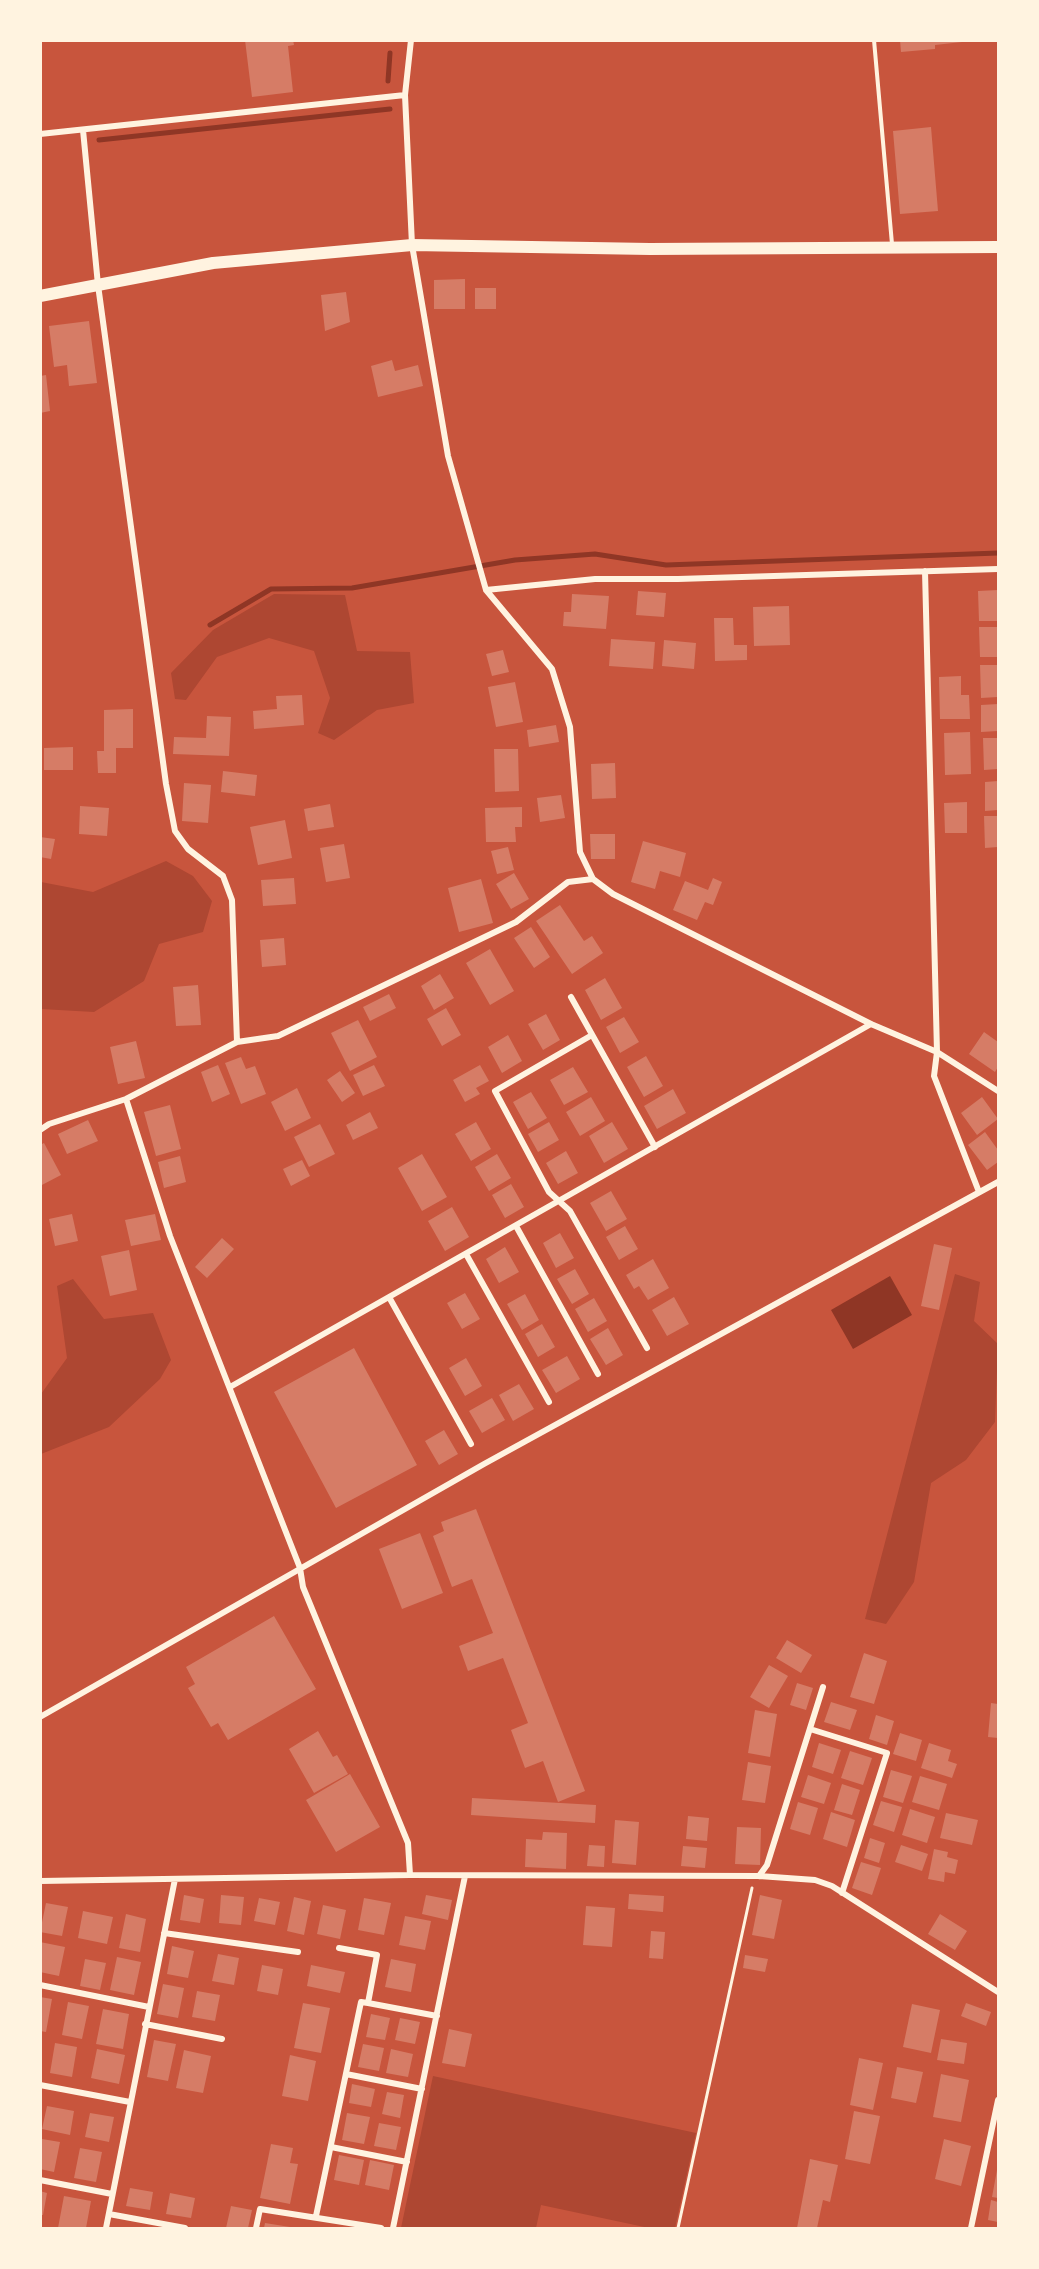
<!DOCTYPE html>
<html>
<head>
<meta charset="utf-8">
<style>
	body { margin:0 }
	#map { position:relative; width:1039px; height:2269px; overflow:hidden; background:#c8553d; font-family:Helvetica,sans-serif }
	canvas { display:block }
	.frame { position:absolute; inset:0; border:42px solid #fff3e0; pointer-events:none }
</style>
</head>
<body>
<div id="map">
<canvas width="1039" height="2269"></canvas>
<div class="frame"></div>
</div>
<script>
const ctx = document.querySelector('canvas').getContext('2d');
ctx.lineJoin = 'round';
function fill(path, color) {
  ctx.fillStyle = color;
  ctx.fill(path, 'evenodd');
}
function toPath(rows) {
  const path = new Path2D();
  for (const r of rows) {
    path.moveTo(r[0], r[1]);
    for (let i = 2; i < r.length; i += 2) path.lineTo(r[i], r[i + 1]);
  }
  return path;
}
function trace(path, color, width, dash) {
  ctx.strokeStyle = color;
  ctx.lineWidth = width;
  ctx.lineCap = dash ? 'butt' : 'round';
  ctx.setLineDash(dash || []);
  ctx.stroke(path);
}
const green = toPath([
	[274,594,345,595,357,651,410,652,414,703,377,710,334,740,318,733,330,698,314,651,269,638,217,657,186,700,175,699,171,673,213,630],
	[166,861,193,876,212,901,203,932,159,944,144,981,94,1012,41,1009,41,882,93,892],
	[955,1274,980,1282,974,1321,998,1344,995,1422,966,1460,931,1483,914,1582,886,1624,865,1619],
	[73,1279,104,1319,153,1313,171,1360,160,1379,109,1427,41,1454,41,1394,67,1358,57,1286],
	[433,2076,696,2133,675,2228,649,2228,541,2205,536,2228,401,2228]
]);
const water = toPath([
	[890,1276,912,1315,853,1349,831,1310]
]);
const stream = toPath([
	[388,81,390,53],
	[99,140,390,109],
	[210,625,271,589,352,588,515,560,595,554,666,565,998,553]
]);
const building = toPath([
	[245,40,293,40,294,45,288,46,293,92,252,97],
	[900,40,962,40,962,42,935,45,935,49,901,52],
	[931,127,938,211,900,214,893,131],
	[465,279,465,309,434,309,434,280],
	[475,288,496,288,496,309,475,309],
	[346,292,350,322,325,331,321,295],
	[89,321,97,383,69,386,67,365,54,367,49,326],
	[392,360,395,371,418,365,423,386,378,397,371,366],
	[46,375,50,411,40,413,40,376],
	[998,590,998,621,979,621,978,591],
	[638,591,666,593,664,617,636,615],
	[572,594,609,596,606,629,563,626,564,612,571,612],
	[789,606,790,645,754,646,753,607],
	[714,618,733,618,734,645,747,645,747,660,715,661],
	[979,627,998,627,998,657,980,657],
	[611,639,655,642,653,669,609,666],
	[664,640,696,643,694,669,662,666],
	[503,650,509,672,492,676,486,654],
	[980,665,998,665,998,697,981,698],
	[961,676,961,695,969,695,970,719,940,719,939,677],
	[515,682,523,722,496,727,488,687],
	[302,695,304,725,254,729,253,711,277,709,276,696],
	[998,704,998,731,981,732,981,705],
	[133,709,133,748,116,748,116,773,98,773,97,751,104,751,104,710],
	[207,716,231,717,229,756,173,754,174,737,206,738],
	[556,725,559,742,529,747,527,730],
	[970,732,971,774,945,775,944,733],
	[983,738,998,738,998,769,984,770],
	[73,747,73,770,44,770,44,748],
	[494,749,518,749,519,791,495,792],
	[615,763,616,798,592,799,591,764],
	[223,771,257,775,255,796,221,792],
	[998,781,998,810,985,811,985,782],
	[184,783,211,785,208,823,182,821],
	[561,795,565,818,540,822,537,798],
	[967,802,967,833,945,833,944,803],
	[330,804,334,827,308,831,304,809],
	[80,806,109,808,107,836,79,834],
	[522,807,522,827,515,827,516,842,486,842,485,808],
	[984,816,998,816,998,847,985,848],
	[285,820,292,858,258,865,250,827],
	[590,834,615,834,615,859,591,859],
	[40,837,55,839,51,859,40,857],
	[643,841,686,853,680,877,660,871,655,889,631,882],
	[344,844,350,878,326,882,320,848],
	[508,847,514,870,497,874,491,851],
	[514,873,529,899,511,909,496,884],
	[294,878,296,904,263,906,261,880],
	[713,878,722,882,713,905,705,902,697,920,673,910,685,881,708,890],
	[481,879,493,923,459,932,448,888],
	[560,905,584,941,592,936,603,953,572,974,536,921],
	[531,927,550,957,534,968,514,938],
	[284,938,286,965,262,967,260,940],
	[490,949,514,991,490,1005,466,963],
	[440,974,454,998,434,1010,421,986],
	[605,978,622,1008,601,1020,585,990],
	[198,985,201,1025,176,1026,173,987],
	[389,994,396,1008,370,1021,363,1007],
	[446,1008,461,1035,442,1046,427,1019],
	[546,1014,560,1040,543,1050,528,1024],
	[624,1017,639,1042,620,1053,606,1027],
	[358,1020,377,1057,350,1071,331,1033],
	[984,1032,998,1042,998,1067,995,1072,969,1054],
	[508,1035,522,1061,502,1073,488,1047],
	[136,1041,145,1078,118,1084,110,1047],
	[646,1056,663,1086,644,1097,627,1067],
	[241,1057,246,1069,255,1066,266,1094,241,1104,225,1063],
	[218,1065,230,1094,212,1102,201,1072],
	[374,1065,385,1086,363,1096,353,1075],
	[480,1065,489,1081,476,1088,480,1094,465,1102,453,1080],
	[573,1067,588,1092,564,1105,550,1080],
	[340,1071,355,1093,342,1102,327,1080],
	[297,1088,311,1118,285,1131,271,1102],
	[673,1089,686,1113,657,1129,644,1106],
	[531,1092,547,1118,528,1129,513,1102],
	[591,1097,605,1121,580,1136,566,1112],
	[982,1097,998,1119,977,1135,961,1113],
	[170,1105,181,1149,156,1156,144,1112],
	[370,1112,378,1128,353,1140,346,1125],
	[88,1120,98,1141,67,1154,58,1134],
	[476,1122,491,1149,471,1161,455,1134],
	[549,1122,559,1140,538,1152,528,1134],
	[612,1122,628,1149,604,1163,589,1136],
	[320,1124,335,1154,309,1167,294,1137],
	[985,1132,998,1150,998,1162,987,1170,968,1145],
	[44,1143,61,1175,40,1186,40,1145],
	[566,1151,578,1173,558,1184,546,1163],
	[422,1154,447,1197,422,1211,398,1168],
	[497,1154,511,1178,489,1191,475,1167],
	[180,1156,186,1182,164,1188,158,1162],
	[302,1160,310,1176,291,1186,283,1169],
	[511,1184,524,1207,505,1218,492,1195],
	[611,1191,627,1219,606,1231,590,1203],
	[452,1207,469,1237,445,1251,428,1221],
	[72,1214,78,1241,55,1246,49,1219],
	[155,1214,161,1240,131,1246,125,1220],
	[625,1226,638,1249,619,1260,606,1237],
	[560,1233,574,1258,556,1268,543,1243],
	[222,1238,234,1249,207,1278,195,1267],
	[934,1244,952,1248,939,1310,921,1306],
	[505,1247,519,1272,499,1283,486,1259],
	[129,1250,137,1290,110,1296,101,1256],
	[653,1259,669,1288,648,1300,639,1286,634,1289,626,1275],
	[575,1269,589,1294,572,1304,557,1279],
	[465,1293,480,1319,462,1329,447,1303],
	[525,1294,539,1320,522,1330,507,1304],
	[674,1297,689,1324,667,1336,652,1310],
	[594,1298,607,1321,588,1332,575,1309],
	[542,1324,555,1347,538,1357,525,1334],
	[608,1328,623,1355,606,1365,590,1339],
	[354,1348,417,1465,336,1508,274,1392],
	[567,1356,580,1379,556,1393,542,1370],
	[466,1358,482,1386,465,1396,449,1368],
	[519,1384,534,1409,513,1421,499,1395],
	[492,1398,505,1420,482,1433,469,1411],
	[444,1430,458,1454,439,1465,425,1441],
	[476,1509,585,1791,558,1802,543,1761,525,1768,511,1730,528,1723,503,1658,468,1671,459,1646,493,1633,472,1579,452,1587,433,1536,444,1531,441,1522],
	[420,1533,443,1593,402,1609,379,1549],
	[274,1616,316,1689,228,1740,218,1723,211,1727,188,1688,195,1684,186,1667],
	[787,1640,812,1655,801,1673,776,1658],
	[864,1653,887,1661,874,1704,850,1697],
	[769,1665,788,1676,769,1708,750,1697],
	[797,1683,813,1688,806,1710,790,1705],
	[831,1702,857,1710,850,1730,824,1722],
	[991,1703,998,1704,998,1738,988,1737],
	[755,1710,777,1714,770,1757,748,1753],
	[876,1715,894,1721,887,1745,869,1739],
	[318,1731,333,1757,337,1755,348,1774,314,1793,289,1749],
	[900,1733,922,1740,916,1761,893,1754],
	[819,1743,841,1750,833,1774,812,1767],
	[929,1743,951,1750,948,1761,957,1764,952,1778,921,1768],
	[850,1751,872,1758,863,1785,841,1778],
	[748,1762,771,1766,765,1803,742,1800],
	[891,1770,912,1776,903,1803,883,1797],
	[350,1774,380,1827,336,1852,306,1800],
	[808,1775,831,1783,824,1804,801,1797],
	[920,1776,947,1784,939,1810,912,1802],
	[842,1784,860,1790,852,1815,834,1810],
	[472,1798,596,1805,595,1823,471,1815],
	[881,1801,902,1807,894,1832,873,1825],
	[798,1802,818,1808,810,1835,790,1829],
	[910,1809,935,1817,927,1843,902,1835],
	[831,1812,855,1820,847,1847,823,1839],
	[946,1813,978,1820,972,1845,940,1838],
	[688,1816,709,1818,707,1841,686,1839],
	[615,1820,639,1822,636,1865,612,1863],
	[737,1827,761,1828,760,1865,735,1864],
	[543,1832,567,1833,566,1869,525,1867,526,1839,542,1840],
	[870,1838,885,1843,879,1863,864,1858],
	[589,1845,605,1846,604,1867,587,1866],
	[901,1845,928,1854,922,1871,895,1862],
	[683,1846,707,1848,705,1868,681,1866],
	[934,1849,948,1852,947,1857,958,1860,955,1874,945,1872,944,1882,928,1879],
	[861,1862,881,1868,872,1895,852,1888],
	[629,1894,664,1896,663,1912,628,1909],
	[184,1895,204,1899,200,1923,180,1920],
	[221,1895,244,1897,241,1925,219,1923],
	[426,1895,452,1900,448,1920,422,1914],
	[760,1895,782,1900,774,1939,752,1935],
	[294,1897,311,1901,304,1935,287,1931],
	[259,1898,280,1902,275,1925,254,1921],
	[364,1898,391,1903,384,1935,358,1930],
	[46,1903,68,1907,62,1936,40,1932],
	[323,1905,346,1910,340,1939,317,1934],
	[586,1906,615,1908,612,1947,583,1945],
	[83,1911,113,1917,107,1944,78,1938],
	[126,1914,146,1919,140,1952,119,1948],
	[940,1914,967,1931,955,1950,928,1934],
	[405,1916,431,1921,425,1950,399,1945],
	[651,1931,665,1932,663,1959,649,1958],
	[40,1942,65,1947,59,1976,40,1972],
	[172,1946,194,1951,188,1978,167,1974],
	[218,1954,239,1958,234,1985,212,1981],
	[745,1955,768,1959,765,1972,743,1968],
	[117,1957,141,1962,134,1995,110,1990],
	[85,1959,106,1963,100,1990,80,1986],
	[391,1959,416,1964,411,1992,385,1987],
	[262,1965,283,1969,278,1995,257,1991],
	[311,1965,345,1972,340,1993,307,1986],
	[163,1984,184,1988,178,2018,157,2014],
	[197,1991,220,1995,215,2021,192,2017],
	[40,1997,52,1999,46,2032,40,2031],
	[68,2002,89,2006,82,2039,62,2035],
	[303,2003,330,2008,321,2053,294,2048],
	[966,2003,991,2012,986,2026,961,2016],
	[912,2004,940,2010,931,2053,903,2047],
	[103,2009,129,2014,123,2049,96,2044],
	[371,2014,390,2018,385,2040,366,2037],
	[400,2018,420,2022,415,2044,395,2040],
	[449,2029,472,2034,465,2067,442,2063],
	[941,2039,967,2043,964,2064,937,2060],
	[154,2040,176,2044,168,2081,147,2077],
	[55,2043,77,2047,72,2077,50,2073],
	[363,2044,384,2048,379,2071,358,2067],
	[97,2049,125,2055,119,2084,91,2078],
	[391,2049,413,2054,408,2077,386,2073],
	[184,2050,211,2056,203,2093,176,2088],
	[290,2055,316,2061,308,2101,282,2096],
	[859,2058,883,2063,873,2110,850,2105],
	[897,2067,923,2072,916,2103,891,2098],
	[941,2074,969,2080,961,2122,933,2117],
	[352,2084,375,2089,371,2107,349,2103],
	[387,2092,404,2095,400,2118,382,2114],
	[47,2106,74,2111,70,2135,42,2129],
	[854,2111,880,2116,870,2164,845,2159],
	[90,2113,114,2117,109,2142,85,2137],
	[347,2113,370,2117,364,2144,342,2140],
	[379,2123,401,2127,396,2150,374,2146],
	[42,2139,60,2142,54,2172,40,2169],
	[944,2139,971,2146,961,2186,935,2179],
	[271,2144,293,2148,290,2163,298,2164,290,2204,260,2198],
	[80,2148,102,2152,96,2182,74,2178],
	[339,2155,364,2160,359,2185,334,2180],
	[810,2159,838,2165,830,2202,823,2200,817,2228,797,2228],
	[370,2160,394,2165,389,2190,365,2185],
	[997,2170,998,2170,998,2198,992,2197],
	[130,2188,153,2192,150,2210,126,2206],
	[40,2191,47,2193,43,2215,40,2215],
	[170,2193,195,2198,191,2218,166,2214],
	[64,2196,91,2201,86,2228,58,2228],
	[991,2200,998,2202,998,2222,988,2220],
	[231,2206,252,2210,248,2228,226,2228],
	[265,2223,290,2227,290,2228,264,2228]
]);
const path = toPath([
	[678,2228,752,1888]
]);
const service = toPath([
	[874,40,892,244]
]);
const minor = toPath([
	[411,40,405,95,412,245,448,456,486,590,552,669,570,727,580,852,593,879,613,894,871,1024,937,1052,998,1091],
	[83,130,98,285,166,784,175,831,188,849,223,876,232,900,237,1042],
	[40,134,405,95],
	[925,571,937,1052,934,1076,979,1192],
	[486,590,595,579,678,579,998,569],
	[571,997,655,1147],
	[592,1035,495,1091,549,1192,570,1211,647,1348],
	[126,1099,170,1236,300,1568,303,1587,408,1843,410,1875],
	[40,1130,49,1124,126,1099,237,1042,278,1036,516,922,568,882,593,879],
	[516,1226,598,1374],
	[466,1254,549,1402],
	[389,1297,471,1444],
	[230,1387,871,1024],
	[40,1717,484,1464,998,1182],
	[810,1729,887,1753,842,1893],
	[759,1876,767,1865,823,1687],
	[40,1881,410,1875,759,1876,815,1880,832,1886,998,1992],
	[164,1933,298,1952],
	[339,1948,377,1955,368,2003,437,2016],
	[40,1985,149,2007],
	[145,2024,222,2039],
	[346,2074,422,2089],
	[40,2085,130,2102],
	[331,2147,407,2162],
	[40,2180,112,2194],
	[109,2214,185,2228],
	[316,2216,361,2002,368,2003],
	[106,2228,175,1879],
	[256,2228,260,2209,381,2228],
	[393,2228,465,1876],
	[971,2228,998,2100]
]);
const secondary = toPath([
	[40,296,213,263,412,245,650,249,998,247]
]);
fill(green, '#ae4732');
fill(water, '#8f3625');
trace(stream, '#8f3625', 5);
fill(building, '#d67c66');
trace(path, '#fff3e0', 3);
trace(service, '#fff3e0', 4);
trace(minor, '#fff3e0', 6);
trace(secondary, '#fff3e0', 12);
</script>
</body>
</html>
